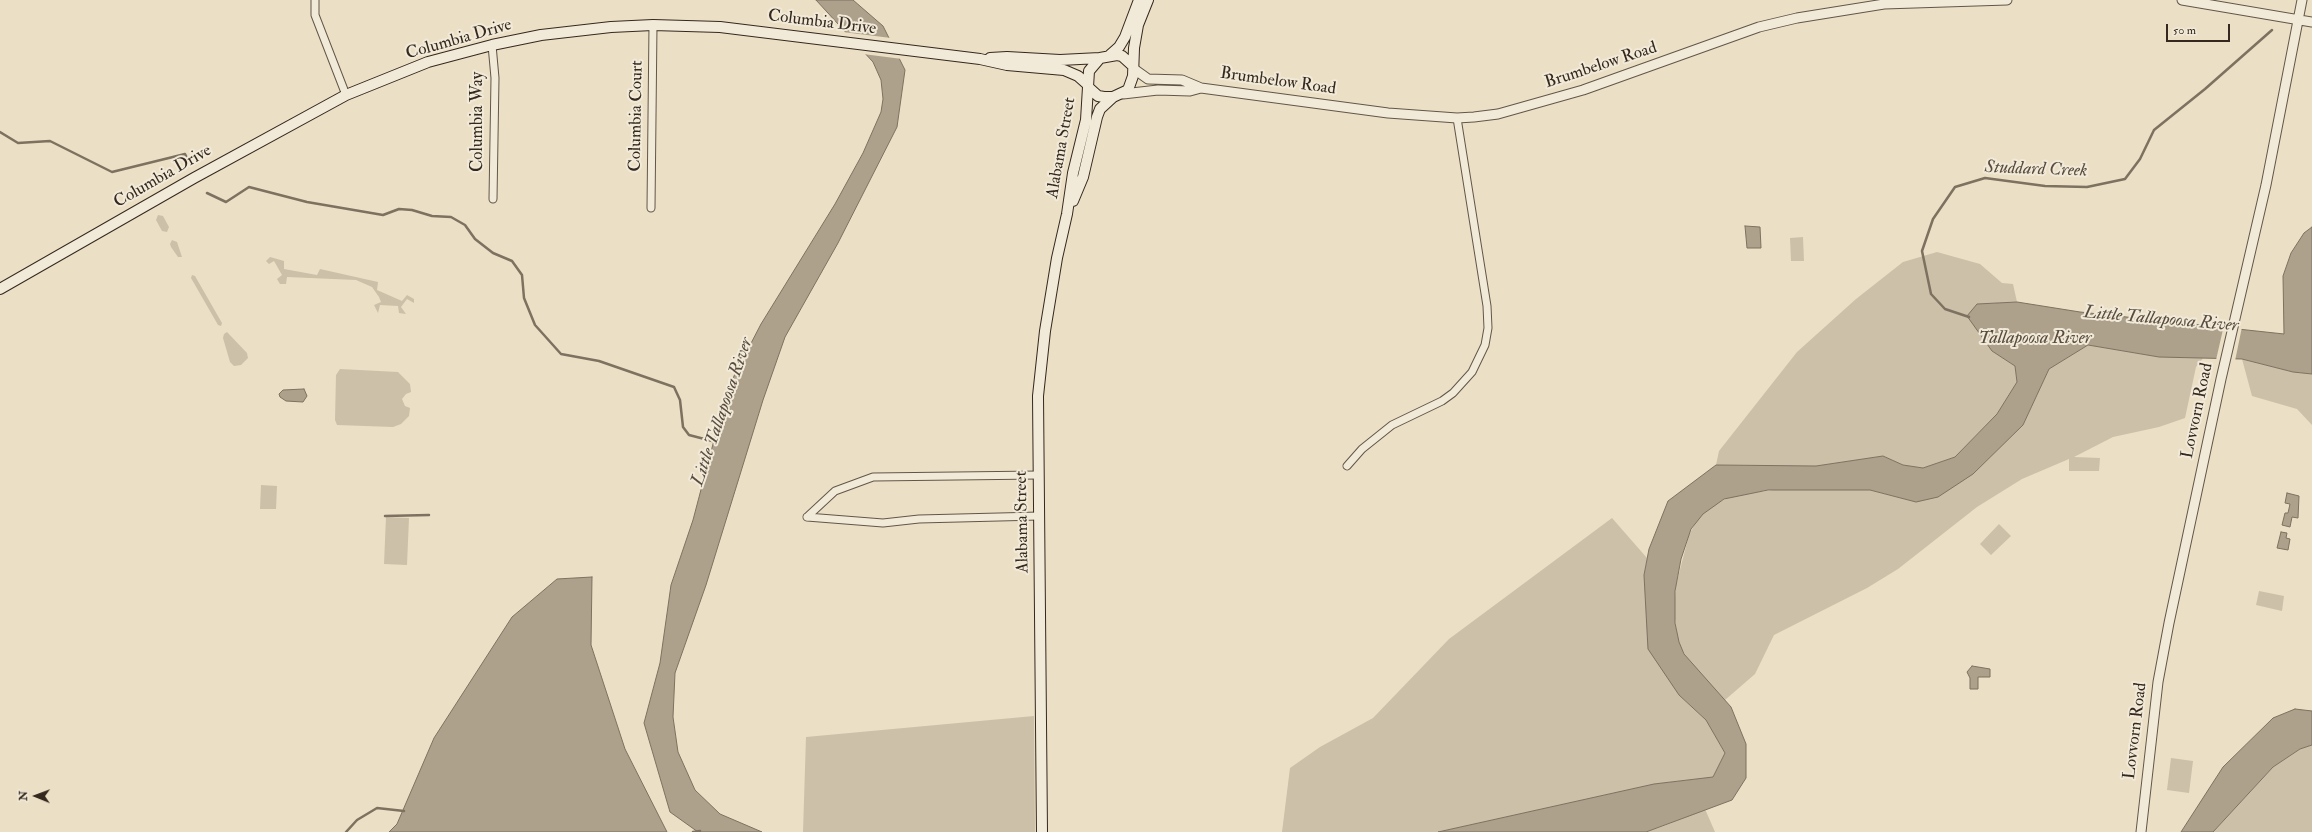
<!DOCTYPE html>
<html>
<head>
<meta charset="utf-8">
<style>
	body { margin:0 }
	#map { position:relative; width:2312px; height:832px; overflow:hidden; background:#ebdfc5; font-family:"IM FELL Double Pica",serif }
	canvas { display:block }
	.north { position:absolute; left:16px; top:776px; width:40px; height:40px; -webkit-text-stroke:3px #f2ead9; paint-order:stroke; rotate:271deg; font-size:11px; font-weight:700; line-height:16px; text-align:center; color:#35281e }
	.north::after { content:''; display:block; margin:auto; width:14px; height:18px; background:#35281e; clip-path:polygon(50% 0,100% 100%,50% 72%,0 100%) }
	.scale { position:absolute; left:2166px; top:24px; width:64px; height:18px; box-sizing:border-box; border:2px solid #35281e; border-top:0; padding-left:5px; font-size:12px; line-height:14px; white-space:nowrap; color:#35281e; -webkit-text-stroke:3px #f2ead9; paint-order:stroke }
</style>
</head>
<body>
<div id="map">
<canvas width="2312" height="832"></canvas>
<div class="north">N</div>
<div class="scale">50 m</div>
</div>
<script>
const ctx = document.querySelector('canvas').getContext('2d');
ctx.lineJoin = 'round';
function fill(path, color) {
  ctx.fillStyle = color;
  ctx.fill(path, 'evenodd');
}
function toPath(rows) {
  const path = new Path2D();
  for (const r of rows) {
    path.moveTo(r[0], r[1]);
    for (let i = 2; i < r.length; i += 2) path.lineTo(r[i], r[i + 1]);
  }
  return path;
}
function trace(path, color, width, dash) {
  ctx.strokeStyle = color;
  ctx.lineWidth = width;
  ctx.lineCap = dash ? 'butt' : 'round';
  ctx.setLineDash(dash || []);
  ctx.stroke(path);
}
function label(font, color, halo, rows, align = 'center') {
  ctx.font = font + ' "IM FELL Double Pica",serif';
  ctx.lineWidth = 4;
  ctx.setLineDash([]);
  ctx.textBaseline = 'middle';
  ctx.strokeStyle = halo;
  ctx.fillStyle = color;
  for (const [text, x, y, turn = 0] of rows) {
    ctx.save();
    ctx.translate(x, y);
    ctx.rotate((+turn || 0) * Math.PI / 180);
    ctx.textAlign = isNaN(turn) ? turn : align;
    if (halo) ctx.strokeText(text, 0, 0);
    ctx.fillText(text, 0, 0);
    ctx.restore();
  }
}
const green = toPath([
	[158,215,163,216,169,227,167,232,162,231,156,220],
	[1803,237,1804,261,1791,261,1790,238],
	[172,240,177,242,182,257,178,257,171,247,170,244],
	[1937,252,1980,264,2002,283,2013,284,2017,302,1977,304,1992,351,2015,366,2017,382,1997,414,1955,457,1923,468,1903,465,1883,456,1816,466,1716,465,1719,451,1797,352,1856,299,1903,262],
	[270,257,284,261,284,269,317,275,320,269,378,282,377,290,402,301,407,295,414,299,414,303,407,299,401,307,406,314,399,313,398,306,380,305,378,313,374,305,381,302,379,297,372,287,356,280,287,277,286,284,280,284,277,279,282,275,274,261,269,264,266,261],
	[192,275,195,276,222,323,221,326,218,325,191,278],
	[227,332,247,353,248,358,241,365,234,366,230,362,223,338,224,334],
	[2088,345,2159,357,2204,357,2196,367,2185,418,2159,427,2113,437,2074,457,2100,458,2099,471,2069,471,2069,459,2022,479,1977,507,1898,569,1867,588,1774,635,1755,674,1725,700,1691,665,1681,648,1677,636,1674,610,1676,585,1689,535,1698,518,1707,509,1718,502,1736,495,1781,489,1870,490,1916,502,2023,425,2049,369],
	[2242,359,2293,372,2312,374,2312,425,2297,409,2252,396],
	[340,369,398,372,410,384,411,392,406,394,402,399,405,406,410,408,409,416,401,424,393,427,337,425,335,420,336,375],
	[261,485,277,486,276,509,260,509],
	[386,517,409,518,407,565,384,564],
	[1612,518,1647,558,1644,575,1679,695,1706,720,1725,753,1713,777,1654,784,1438,832,1282,832,1290,768,1320,747,1373,718,1449,639],
	[1999,524,2011,536,1991,555,1980,544],
	[2259,591,2284,596,2282,611,2256,605],
	[1034,716,1035,832,803,832,806,737],
	[2312,745,2312,832,2213,832,2273,767,2300,749],
	[2171,758,2193,761,2189,793,2167,790],
	[1705,809,1715,832,1646,832,1666,825]
]);
const water = toPath([
	[816,0,853,0,883,26,905,70,897,127,838,243,785,337,763,400,706,585,675,673,673,717,678,752,695,790,720,814,762,832,698,832,670,812,644,723,660,663,671,585,693,520,723,406,734,376,761,324,835,204,863,153,881,112,883,99,881,80,873,62,816,0],
	[1745,226,1760,227,1761,248,1747,248,1745,226],
	[2312,227,2312,374,2293,372,2242,359,2159,357,2088,345,2049,369,2023,425,1973,474,1938,497,1916,502,1870,490,1768,490,1724,499,1703,514,1691,529,1681,559,1675,591,1675,623,1679,642,1684,654,1731,707,1746,744,1746,778,1732,800,1646,832,1438,832,1654,784,1713,777,1725,753,1706,720,1679,695,1648,649,1644,575,1649,549,1668,501,1716,465,1816,466,1883,456,1903,465,1923,468,1955,457,1997,414,2017,382,2015,366,1992,351,1967,316,1977,304,2017,302,2080,312,2284,334,2283,276,2291,253,2304,233,2312,227],
	[304,389,307,396,303,402,286,401,280,397,279,394,283,390,304,389],
	[2287,493,2299,496,2298,518,2292,517,2290,527,2282,525,2285,513,2288,513,2290,504,2285,503,2287,493],
	[2281,532,2287,533,2286,538,2290,539,2288,550,2277,548,2281,532],
	[592,577,591,645,625,749,667,832,389,832,397,824,434,738,512,617,557,579,592,577],
	[1972,666,1990,669,1990,677,1978,677,1978,689,1970,689,1970,678,1967,672,1972,666],
	[2295,709,2312,711,2312,745,2300,749,2273,767,2213,832,2181,832,2223,767,2273,718,2295,709]
]);
const pier = toPath([
	[843,32,891,38,902,59,863,54],
	[2224,325,2242,327,2235,361,2216,360]
]);
const stream = toPath([
	[0,132,18,143,50,141,112,172,185,154,189,162],
	[207,193,226,202,249,187,307,202,383,215,399,209,412,210,432,216,451,217,465,225,475,239,493,253,512,261,522,275,524,298,535,325,561,354,599,361,674,387,680,400,683,427,689,435,716,442],
	[1969,317,1945,309,1931,294,1922,251,1933,219,1955,187,1985,178,2045,186,2087,187,2125,179,2140,159,2154,130,2205,89,2272,30],
	[385,516,429,515],
	[346,832,357,820,377,808,404,811],
	[693,832,700,831]
]);
const minor = toPath([
	[315,0,315,15,346,95],
	[492,45,495,78,493,199],
	[651,208,653,25],
	[1347,466,1362,449,1392,425,1442,401,1453,393,1472,372,1485,345,1488,328,1487,306,1457,118],
	[807,517,835,491,873,477,1039,475],
	[807,517,883,523,919,519,1039,516]
]);
const tertiary = toPath([
	[2182,0,2312,22],
	[1134,69,1148,79,1182,80,1201,88,1388,113,1457,118,1474,117,1498,114,1583,90,1759,27,1797,18,1884,4,2007,0],
	[1123,94,1158,90,1190,91,1201,88],
	[2141,832,2158,682,2169,623,2221,379,2266,185,2302,0]
]);
const secondary = toPath([
	[1110,55,1119,47,1125,37,1139,0],
	[990,58,1007,57,1060,60,1100,58],
	[1133,66,1122,56,1117,55,1100,58,1089,71,1088,87,1098,96,1104,97,1113,97,1128,90,1133,76,1134,48,1138,25,1148,0],
	[1073,201,1083,177,1097,117,1100,109,1113,97],
	[0,289,194,178,346,95,428,62,492,45,541,35,611,27,653,25,720,27,980,59,1007,65,1064,70,1078,76,1087,84],
	[1042,832,1038,396,1045,331,1057,258,1067,214,1073,173,1086,120,1088,87]
]);
const streetNames = [
	["Columbia Drive",822,23,7],
	["Columbia Drive",459,40,-16],
	["Brumbelow Road",1601,66,-18],
	["Brumbelow Road",1278,82,8],
	["Columbia Court",637,116,-89],
	["Columbia Way",478,122,-90],
	["Alabama Street",1062,148,-80],
	["Columbia Drive",163,177,-30],
	["Lovvorn Road",2198,411,-78],
	["Alabama Street",1023,522,-91],
	["Lovvorn Road",2136,731,-83]
];
const waterNames = [
	["Studdard Creek",2036,170,2],
	["Little Tallapoosa River",2161,320,5],
	["Tallapoosa River",2035,339],
	["Little Tallapoosa River",723,412,-71]
];
fill(green, '#ccc0a9');
fill(water, '#ada18c');
trace(water, '#7d7160', 1);
fill(pier, '#ebdfc5');
trace(stream, '#7d7160', 2.5);
trace(minor, '#625648', 9);
trace(tertiary, '#625648', 11);
trace(secondary, '#35281e', 12);
trace(minor, '#f2ead9', 7);
trace(tertiary, '#f2ead9', 9);
trace(secondary, '#f2ead9', 10);
label('17px', '#35281e', '#f2ead9', streetNames);
label('italic 18px', '#594c3f', '#f2ead9', waterNames);
</script>
</body>
</html>
